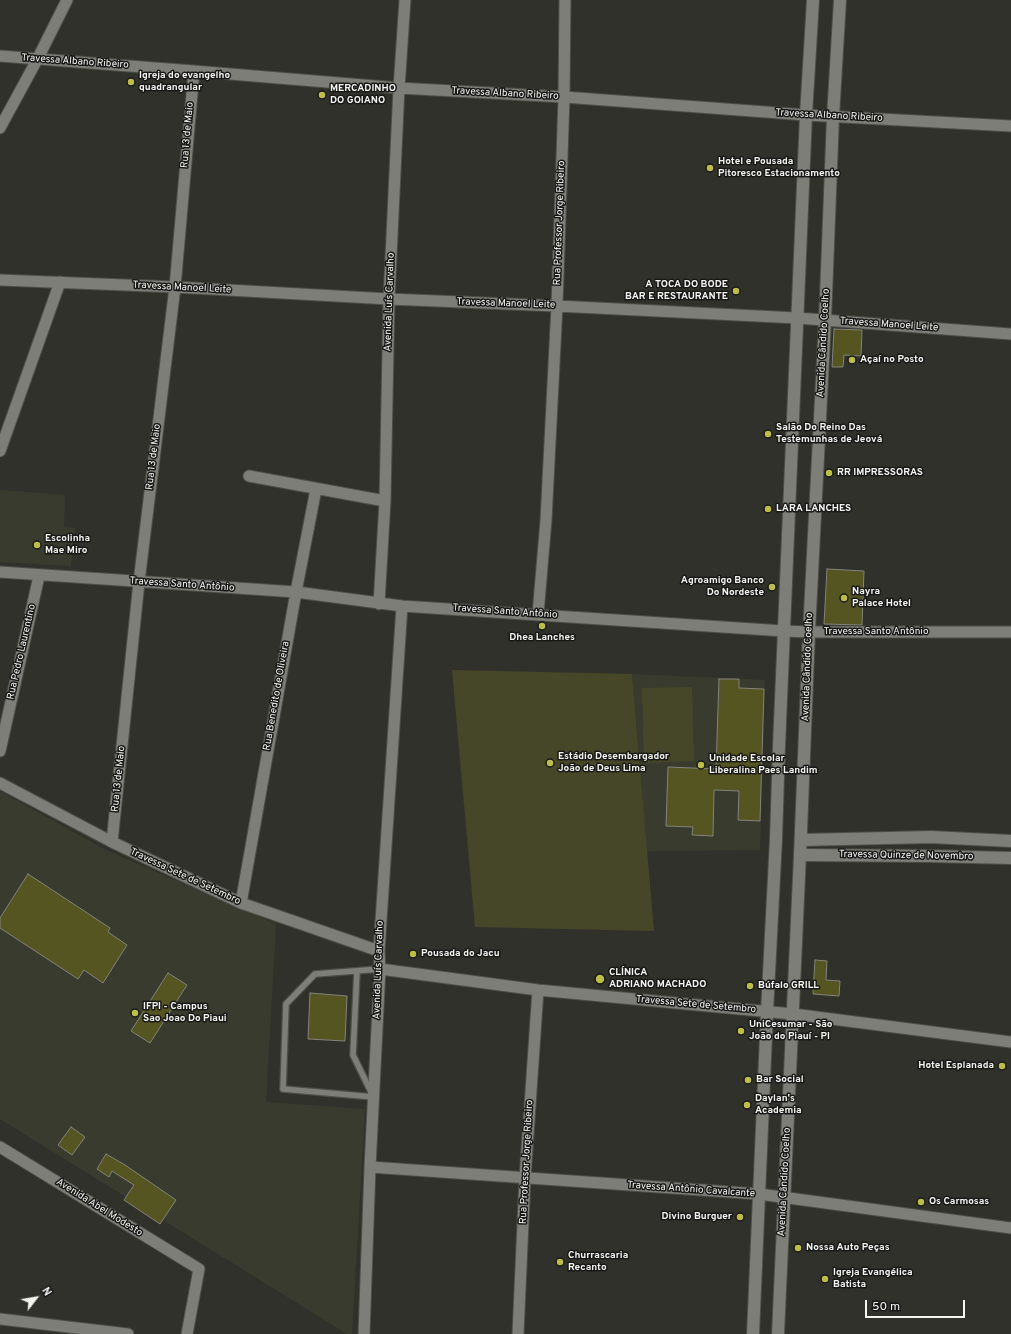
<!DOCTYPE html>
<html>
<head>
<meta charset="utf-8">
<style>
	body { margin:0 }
	#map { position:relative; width:1011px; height:1334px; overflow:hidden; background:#31312b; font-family:Overpass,sans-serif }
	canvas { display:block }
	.north { position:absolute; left:16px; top:1278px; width:40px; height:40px; -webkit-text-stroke:3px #181916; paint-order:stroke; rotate:59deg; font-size:11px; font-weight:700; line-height:16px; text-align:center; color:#f4f4f0 }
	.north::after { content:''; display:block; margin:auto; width:14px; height:18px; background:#f4f4f0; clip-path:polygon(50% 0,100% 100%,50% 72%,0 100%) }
	.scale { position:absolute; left:865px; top:1300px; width:100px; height:18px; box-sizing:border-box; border:2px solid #f4f4f0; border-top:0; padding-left:5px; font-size:12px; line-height:14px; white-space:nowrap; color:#f4f4f0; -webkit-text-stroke:3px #181916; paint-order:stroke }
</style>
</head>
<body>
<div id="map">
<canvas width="1011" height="1334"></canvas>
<div class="north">N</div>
<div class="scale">50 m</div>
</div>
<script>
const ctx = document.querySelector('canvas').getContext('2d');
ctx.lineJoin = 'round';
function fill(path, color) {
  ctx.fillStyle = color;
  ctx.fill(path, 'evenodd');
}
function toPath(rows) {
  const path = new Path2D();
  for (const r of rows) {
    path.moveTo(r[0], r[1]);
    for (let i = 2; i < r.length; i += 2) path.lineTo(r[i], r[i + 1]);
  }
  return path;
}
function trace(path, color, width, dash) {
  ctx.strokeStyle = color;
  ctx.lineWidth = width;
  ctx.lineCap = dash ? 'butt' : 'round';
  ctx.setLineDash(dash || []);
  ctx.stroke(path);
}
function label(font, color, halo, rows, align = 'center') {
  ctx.font = font + ' Overpass,sans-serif';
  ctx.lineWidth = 3;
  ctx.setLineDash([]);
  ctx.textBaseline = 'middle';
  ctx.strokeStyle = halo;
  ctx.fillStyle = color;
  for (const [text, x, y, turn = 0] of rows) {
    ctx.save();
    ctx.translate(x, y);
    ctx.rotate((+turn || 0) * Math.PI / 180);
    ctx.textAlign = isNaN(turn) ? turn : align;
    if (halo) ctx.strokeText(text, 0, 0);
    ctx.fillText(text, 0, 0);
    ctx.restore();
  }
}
const built = toPath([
	[0,490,65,495,64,527,75,528,71,566,0,562],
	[632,674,765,680,760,850,647,851],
	[0,791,104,849,276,924,266,1102,365,1109,352,1334,347,1334,0,1119]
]);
const green = toPath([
	[452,670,632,674,654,931,475,927],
	[692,687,694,761,644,763,642,688]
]);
const building = toPath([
	[834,329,862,330,861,356,844,355,843,367,832,367,834,329],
	[827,569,864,571,862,625,824,624,827,569],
	[719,679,739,679,739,688,764,689,760,821,738,820,739,791,714,790,713,836,692,835,693,827,666,826,668,767,716,769,719,679],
	[28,874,110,928,108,932,127,945,103,983,84,970,78,979,0,928,0,918,28,874],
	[815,960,827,961,826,980,840,981,839,996,813,994,815,960],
	[168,973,187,985,150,1043,131,1031,168,973],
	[310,993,347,996,345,1041,308,1039,310,993],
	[71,1127,85,1137,72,1155,58,1145,71,1127],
	[106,1154,125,1165,176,1200,160,1224,124,1200,134,1185,112,1171,109,1177,97,1169,106,1154]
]);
const service = toPath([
	[357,971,353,1055,372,1094],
	[374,1097,283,1089,286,1004,315,974,380,969]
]);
const minor = toPath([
	[0,56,194,71,399,88,564,97,806,115,1011,126],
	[0,128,38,58,67,0],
	[0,280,175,287,389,299,557,306,797,318,1011,334],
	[0,451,60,282],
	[249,476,385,501],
	[0,572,296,592,402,606,784,631,809,632,1011,632],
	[379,604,385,501,389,299,399,88,405,0],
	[538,614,546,520,557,306,564,97,565,0],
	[0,751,39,576],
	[0,783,112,842,241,903,379,951],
	[112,842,139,582,175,287,194,71],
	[241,903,296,592,316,489],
	[380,969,538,990,793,1014,1011,1042],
	[0,1147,199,1269,187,1334],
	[370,1167,759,1194,1011,1228],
	[0,1319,128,1334],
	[364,1334,370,1167,380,969,379,951,402,606],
	[518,1334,525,1178,538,990]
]);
const tertiary = toPath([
	[801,840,931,837,1011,841],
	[800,855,929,856,1011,858]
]);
const secondary = toPath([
	[753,1334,767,1012,776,839,779,746,806,115,813,0],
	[778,1334,800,855,809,632,825,321,833,117,840,0]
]);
const markers = [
	[131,82,4,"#bdbf43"],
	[322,95,4,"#bdbf43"],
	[710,168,4,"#bdbf43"],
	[736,291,4,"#bdbf43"],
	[852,360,4,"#bdbf43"],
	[768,434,4,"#bdbf43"],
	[829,473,4,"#bdbf43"],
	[768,509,4,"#bdbf43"],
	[37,545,4,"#bdbf43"],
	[772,587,4,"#bdbf43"],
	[844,598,4,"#bdbf43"],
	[542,626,4,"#bdbf43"],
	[550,763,4,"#bdbf43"],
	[701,765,4,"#bdbf43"],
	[413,954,4,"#bdbf43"],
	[600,979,5,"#bdbf43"],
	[750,986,4,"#bdbf43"],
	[135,1013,4,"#bdbf43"],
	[741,1031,4,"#bdbf43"],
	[1002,1066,4,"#bdbf43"],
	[748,1080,4,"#bdbf43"],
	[747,1105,4,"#bdbf43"],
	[921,1202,4,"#bdbf43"],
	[740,1217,4,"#bdbf43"],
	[798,1248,4,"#bdbf43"],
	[560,1262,4,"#bdbf43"],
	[825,1279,4,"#bdbf43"]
];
const streetNames = [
	["Travessa Albano Ribeiro",75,62,4],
	["Travessa Albano Ribeiro",505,94,3],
	["Travessa Albano Ribeiro",829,116,3],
	["Rua 13 de Maio",188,135,-85],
	["Rua Professor Jorge Ribeiro",560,223,-88],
	["Travessa Manoel Leite",182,288,3],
	["Avenida Luís Carvalho",390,302,-88],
	["Travessa Manoel Leite",506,304,2],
	["Travessa Manoel Leite",889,325,4],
	["Avenida Cândido Coelho",824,343,-87],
	["Rua 13 de Maio",154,457,-83],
	["Travessa Santo Antônio",182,585,4],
	["Travessa Santo Antônio",505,612,4],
	["Travessa Santo Antônio",876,632],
	["Rua Pedro Laurentino",22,652,-77],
	["Avenida Cândido Coelho",808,667,-88],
	["Rua Benedito de Oliveira",277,696,-80],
	["Rua 13 de Maio",119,779,-84],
	["Travessa Quinze de Novembro",906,856,1],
	["Travessa Sete de Setembro",185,877,25],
	["Avenida Luís Carvalho",379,970,-88],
	["Travessa Sete de Setembro",696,1005,5],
	["Rua Professor Jorge Ribeiro",527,1162,-87],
	["Avenida Cândido Coelho",785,1182,-87],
	["Travessa Antônio Cavalcante",691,1190,4],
	["Avenida Abel Modesto",99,1208,32]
];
const poiNames = [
	["Igreja do evangelho",139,76],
	["quadrangular",139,88],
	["MERCADINHO",330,89],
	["DO GOIANO",330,101],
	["Hotel e Pousada",718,162],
	["Pitoresco Estacionamento",718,174],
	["A TOCA DO BODE",728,285,"right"],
	["BAR E RESTAURANTE",728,297,"right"],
	["Açaí no Posto",860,360],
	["Salão Do Reino Das",776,428],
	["Testemunhas de Jeová",776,440],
	["RR IMPRESSORAS",837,473],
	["LARA LANCHES",776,509],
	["Escolinha",45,539],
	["Mae Miro",45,551],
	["Agroamigo Banco",764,581,"right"],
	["Do Nordeste",764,593,"right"],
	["Nayra",852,592],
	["Palace Hotel",852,604],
	["Dhea Lanches",542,638,"center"],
	["Estádio Desembargador",558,757],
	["João de Deus Lima",558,769],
	["Unidade Escolar",709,759],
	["Liberalina Paes Landim",709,771],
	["Pousada do Jacu",421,954],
	["CLÍNICA",609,973],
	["ADRIANO MACHADO",609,985],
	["Búfalo GRILL",758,986],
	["IFPI - Campus",143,1007],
	["Sao Joao Do Piaui",143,1019],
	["UniCesumar - São",749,1025],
	["João do Piauí - PI",749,1037],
	["Hotel Esplanada",994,1066,"right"],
	["Bar Social",756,1080],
	["Daylan's",755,1099],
	["Academia",755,1111],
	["Os Carmosas",929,1202],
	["Divino Burguer",732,1217,"right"],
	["Nossa Auto Peças",806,1248],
	["Churrascaria",568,1256],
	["Recanto",568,1268],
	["Igreja Evangélica",833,1273],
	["Batista",833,1285]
];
fill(built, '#3a3b2f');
fill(green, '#464728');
fill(building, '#545521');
trace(building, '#83837d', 1);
trace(service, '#4e4e49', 8);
trace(minor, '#4e4e49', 13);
trace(tertiary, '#4e4e49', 14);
trace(secondary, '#4e4e49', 14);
trace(service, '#7e7e78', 5.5);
trace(minor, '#7e7e78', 11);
trace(tertiary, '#7e7e78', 12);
trace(secondary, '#7e7e78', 12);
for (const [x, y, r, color] of markers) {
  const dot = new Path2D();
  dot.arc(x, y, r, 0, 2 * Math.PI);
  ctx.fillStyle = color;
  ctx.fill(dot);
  trace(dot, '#181916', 1.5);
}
label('10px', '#f4f4f0', '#181916', streetNames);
label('bold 10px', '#f4f4f0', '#181916', poiNames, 'left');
</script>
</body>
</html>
